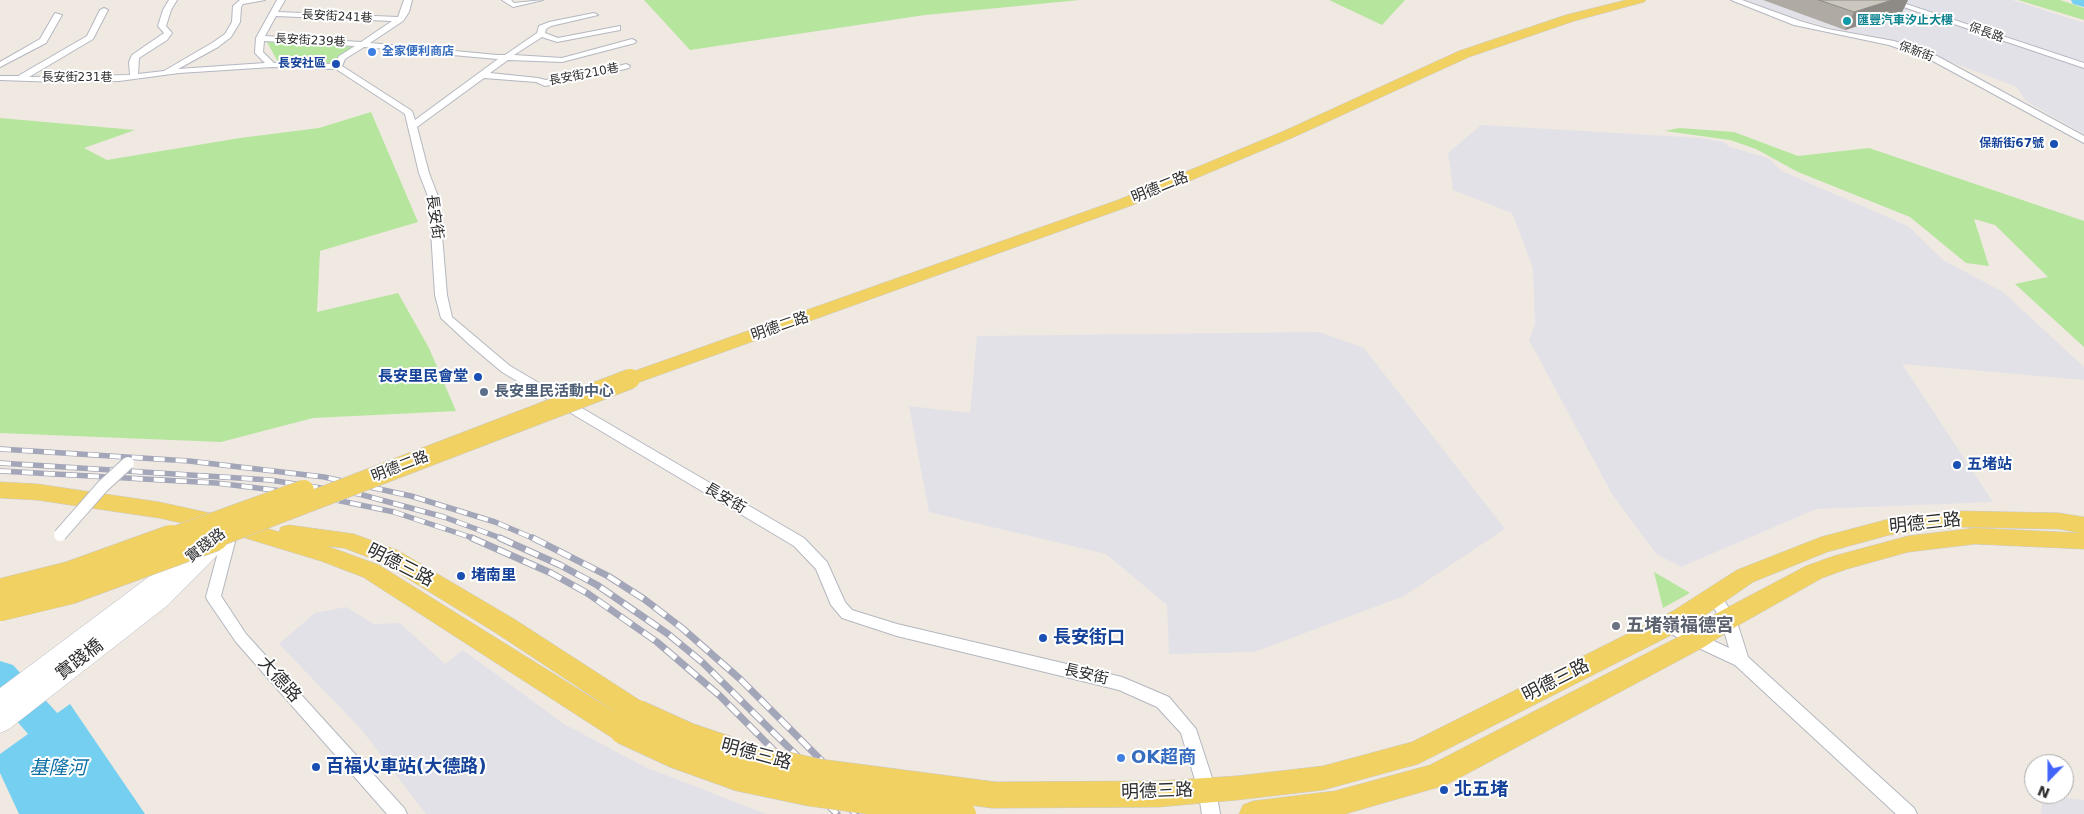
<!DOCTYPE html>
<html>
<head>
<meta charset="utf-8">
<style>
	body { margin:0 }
	#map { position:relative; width:2084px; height:814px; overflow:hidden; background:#efe9e1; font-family:"DejaVu Sans",sans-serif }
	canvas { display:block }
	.north { position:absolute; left:2024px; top:754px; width:50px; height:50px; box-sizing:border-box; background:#fff; border:1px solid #ababab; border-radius:50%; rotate:202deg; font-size:14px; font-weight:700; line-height:20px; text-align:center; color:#2e2e2e }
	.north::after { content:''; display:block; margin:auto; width:18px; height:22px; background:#4264fb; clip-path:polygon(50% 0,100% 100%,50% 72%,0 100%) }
</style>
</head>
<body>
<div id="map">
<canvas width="2084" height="814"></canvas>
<div class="north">N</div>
</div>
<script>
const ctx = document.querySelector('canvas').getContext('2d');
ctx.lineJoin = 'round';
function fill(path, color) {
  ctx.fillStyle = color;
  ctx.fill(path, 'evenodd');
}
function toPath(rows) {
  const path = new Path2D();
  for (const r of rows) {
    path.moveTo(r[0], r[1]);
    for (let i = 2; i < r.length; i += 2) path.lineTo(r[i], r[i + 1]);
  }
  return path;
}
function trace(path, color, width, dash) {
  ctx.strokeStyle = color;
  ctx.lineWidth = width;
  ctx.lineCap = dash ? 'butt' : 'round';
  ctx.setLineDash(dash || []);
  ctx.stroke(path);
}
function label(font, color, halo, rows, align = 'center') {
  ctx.font = font + ' "DejaVu Sans","Noto Sans TC",sans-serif';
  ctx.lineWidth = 4;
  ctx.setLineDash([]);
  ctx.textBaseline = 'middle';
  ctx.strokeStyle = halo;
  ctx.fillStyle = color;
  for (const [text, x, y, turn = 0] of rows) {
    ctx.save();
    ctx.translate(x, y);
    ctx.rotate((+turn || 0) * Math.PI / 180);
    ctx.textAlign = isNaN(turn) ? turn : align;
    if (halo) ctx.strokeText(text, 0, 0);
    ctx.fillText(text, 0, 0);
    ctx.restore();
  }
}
const industrial = toPath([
	[1746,0,2012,0,2084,23,2084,134,2026,101,2017,87,1890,39,1835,29,1777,13],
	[1481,125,1701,138,1723,142,1730,147,1768,158,1782,171,1908,226,1943,260,2003,292,2084,367,2084,380,1902,364,1993,502,1816,509,1681,567,1656,554,1612,494,1529,340,1535,324,1533,268,1512,213,1453,190,1448,153],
	[1319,332,1364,348,1505,529,1404,596,1254,652,1169,654,1167,605,1106,554,929,512,909,406,970,413,977,336],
	[346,607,374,624,400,623,445,664,463,650,564,724,645,767,766,814,426,814,361,729,279,644,315,613],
	[2043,795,2084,800,2084,814,2041,814]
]);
const green = toPath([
	[644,0,1080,0,925,15,690,50],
	[1329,0,1405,0,1382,25],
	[2018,0,2060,0,2084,8,2084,20],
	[267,42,355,47,331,65,278,62],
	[371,112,418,222,320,251,317,312,398,293,429,348,456,411,313,418,221,442,0,433,0,118,135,130,84,148,107,160,240,138,319,128],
	[1679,128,1734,132,1798,156,1869,148,2084,221,2084,347,2015,284,2048,277,1995,225,1974,219,1989,266,1966,263,1910,217,1798,172,1756,149,1730,140,1665,131],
	[1654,572,1690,593,1663,608]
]);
const water = toPath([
	[70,704,145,814,19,814,0,773,0,754]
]);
const river = toPath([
	[2071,0,2084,0,2084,7,2073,4,2071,0],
	[0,661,13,665,94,753,122,814,82,814,65,776,0,702,0,661]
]);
const street = toPath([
	[169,0,177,0,171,10,166,26,172,33,167,40,139,58,138,74,164,71,212,43,225,34,232,22,233,6,240,0,265,0,243,4,241,7,240,22,231,37,218,47,178,69,265,63,255,53,256,38,277,0,285,0,278,12,398,17,404,0,412,0,409,12,403,21,370,43,497,55,505,55,537,33,539,26,549,22,594,13,598,15,551,26,546,29,545,33,558,38,620,26,620,30,557,42,542,37,514,55,562,58,632,39,636,41,635,43,562,62,508,60,490,73,538,78,546,80,587,74,626,64,630,66,629,68,587,78,545,86,536,82,484,78,417,127,429,173,439,199,447,295,452,317,510,366,804,538,827,562,845,602,852,610,897,624,1122,677,1169,697,1196,729,1216,790,1220,814,1202,814,1198,790,1181,733,1157,707,1119,690,897,636,842,618,831,605,816,569,794,546,502,372,470,345,441,318,435,295,429,199,419,173,405,114,336,69,272,67,179,73,119,81,58,82,0,80,0,76,18,76,87,36,100,10,104,8,108,10,93,39,29,77,130,75,129,62,132,55,164,33,158,26,163,10,169,0],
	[276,16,392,21,361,42,265,36,276,16],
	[264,41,355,46,339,56,335,64,274,63,263,52,264,41],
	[364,47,497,59,498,59,415,120,412,111,342,66,345,59,364,47],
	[502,0,511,0,514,3,543,0,513,7,502,0],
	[1731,0,1742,0,1800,21,1828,29,1894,41,1937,56,2084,136,2084,143,1931,60,1889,45,1794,25,1731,0],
	[1883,0,1894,0,2084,63,2084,68,1883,0],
	[55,13,62,15,46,43,0,67,0,62,40,39,55,13],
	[231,525,236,526,238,530,221,596,246,634,404,808,407,814,387,814,236,642,208,601,206,597,224,530,226,526,231,525],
	[1713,589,1718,591,1736,619,1748,657,1914,808,1917,814,1896,814,1735,665,1690,644,1662,629,1659,625,1662,621,1667,619,1729,648,1721,620,1706,595,1708,591,1713,589]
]);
const secondary = toPath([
	[220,531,228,534,231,539,228,544,168,605,9,729,0,733,0,688,166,564,174,562,181,564,212,534,220,531]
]);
const primary = toPath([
	[1626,0,1646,0,1644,2,1574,21,1469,57,1294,137,1130,206,637,383,630,385,623,383,620,379,623,375,1118,200,1284,131,1459,51,1566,15,1626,0],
	[0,482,37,484,159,502,232,518,279,532,281,527,289,525,354,534,397,550,514,619,647,705,651,713,647,721,638,724,630,721,636,731,632,739,623,742,614,739,363,577,321,561,232,534,159,518,37,500,0,498,0,482],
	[327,546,344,548,381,562,496,633,620,715,379,565,327,546],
	[1958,511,2059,513,2084,517,2084,549,1975,544,1908,552,1847,569,1822,578,1737,626,1704,647,1446,785,1345,814,1239,814,1243,805,1253,801,1335,791,1430,765,1686,633,1719,612,1806,566,1834,556,1908,536,1975,528,2081,533,2059,529,1958,527,1889,535,1827,552,1753,582,1691,625,1418,764,1323,790,1237,800,1158,807,1148,803,1144,794,1148,785,1158,781,1237,776,1323,766,1412,742,1673,611,1737,570,1821,537,1889,519,1958,511]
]);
const railFar1 = toPath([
	[0,449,189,461,324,477,411,496,495,522,535,539],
	[0,463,270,480,359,494,444,517,503,539],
	[0,471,216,483,307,494,394,512,476,539]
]);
const rail = toPath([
	[472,538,551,573,587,593,657,642,720,696,837,814],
	[500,538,560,565,597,585,668,634,702,662,856,814],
	[533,538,608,576,644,599,682,628,740,679,875,814]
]);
const streetBridge = toPath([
	[60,535,103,486,128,463]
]);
const primaryBridgeFar1 = toPath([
	[168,539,304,490],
	[212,539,630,379]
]);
const primaryBridge = toPath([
	[0,592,71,574,171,538],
	[0,608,70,591,215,538],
	[638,713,689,736,751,757,818,772,994,795,1158,794],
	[623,731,675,755,739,778,810,793,963,814]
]);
const wall = toPath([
	[1763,0,1908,0,1902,12,1845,30]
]);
const shadedWall = toPath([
	[1892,0,1908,0,1902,12,1845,30,1854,12]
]);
const building = toPath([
	[1819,0,1892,0,1854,12,1819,0]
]);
const markers = [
	[1847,21,5,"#0f9aa8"],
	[372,52,5,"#3f7fe0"],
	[336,64,5,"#1a4fb4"],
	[2054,144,5,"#1a4fb4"],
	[478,377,5,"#1a4fb4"],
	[484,392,5,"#5c6f8a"],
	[1957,465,5,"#1a4fb4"],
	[461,576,5,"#1a4fb4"],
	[1616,626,5,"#6b7280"],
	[1043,638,5,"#1a4fb4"],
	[1121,758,5,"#3f7fe0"],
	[316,767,5,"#1a4fb4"],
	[1444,790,5,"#1a4fb4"]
];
const farStreetnames = [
	["長安街241巷",337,17,3],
	["保長路",1986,33,19],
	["長安街239巷",310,41,3],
	["保新街",1916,52,20],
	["長安街210巷",584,75,-11],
	["長安街231巷",77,78]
];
const farCulturenames = [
	["匯豐汽車汐止大樓",1857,21]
];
const farShopnames = [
	["全家便利商店",382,52]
];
const farTransitnames = [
	["長安社區",326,64],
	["保新街67號",2044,144]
];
const streetNames = [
	["明德二路",1160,188,-22],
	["長安街",434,217,82],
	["明德二路",780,327,-19],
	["明德二路",400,467,-21],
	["長安街",725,499,30],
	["實踐路",206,546,-37],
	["長安街",1086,675,13]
];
const transitNames = [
	["長安里民會堂",468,377,"right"],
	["五堵站",1967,465],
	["堵南里",471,576]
];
const serviceNames = [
	["長安里民活動中心",494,392]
];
const nearStreetnames = [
	["明德三路",1925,524,-6],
	["明德三路",400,566,27],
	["實踐橋",80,660,-38],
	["大德路",279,680,48],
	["明德三路",1556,681,-27],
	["明德三路",756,755,15],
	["明德三路",1157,792,-2]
];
const nearWorshipnames = [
	["五堵嶺福德宮",1626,626]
];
const nearTransitnames = [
	["長安街口",1053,638],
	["百福火車站(大德路)",326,767],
	["北五堵",1454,790]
];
const nearShopnames = [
	["OK超商",1131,758]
];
const nearWaternames = [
	["基隆河",58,769]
];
fill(industrial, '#e3e1e8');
fill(green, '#b6e59e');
fill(water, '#75cff0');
fill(river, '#75cff0');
trace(street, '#b4b7c1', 2);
trace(secondary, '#b4b7c1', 1);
trace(primary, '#c9c9c9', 1);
fill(street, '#fff');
fill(secondary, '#fff');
fill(primary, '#f2d163');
trace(railFar1, '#a3a6b8', 5.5);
trace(rail, '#a3a6b8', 7);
trace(railFar1, '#fff', 4, [11]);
trace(rail, '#fff', 5, [14]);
trace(streetBridge, '#b4b7c1', 14, []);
trace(primaryBridgeFar1, '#c9c9c9', 21, []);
trace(primaryBridge, '#c9c9c9', 27, []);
trace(streetBridge, '#fff', 12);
trace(primaryBridgeFar1, '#f2d163', 20);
trace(primaryBridge, '#f2d163', 26);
fill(wall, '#afaba4');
fill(shadedWall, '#8e8b86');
fill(building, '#cbc7bf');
trace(building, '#8e8b86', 1);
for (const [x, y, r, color] of markers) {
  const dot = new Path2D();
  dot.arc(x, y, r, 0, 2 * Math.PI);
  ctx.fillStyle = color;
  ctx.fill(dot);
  trace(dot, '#fff', 2);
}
label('12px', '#2e2e2e', '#fff', farStreetnames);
label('bold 12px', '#0d838f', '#fff', farCulturenames, 'left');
label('bold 12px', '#366cbe', '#fff', farShopnames, 'left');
label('bold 12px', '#164399', '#fff', farTransitnames, 'right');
label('15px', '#2e2e2e', '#fff', streetNames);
label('bold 15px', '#164399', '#fff', transitNames, 'left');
label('bold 15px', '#4e5e75', '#fff', serviceNames, 'left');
label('18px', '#2e2e2e', '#fff', nearStreetnames);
label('bold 18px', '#5b616d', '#fff', nearWorshipnames, 'left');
label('bold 18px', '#164399', '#fff', nearTransitnames, 'left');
label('bold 18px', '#366cbe', '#fff', nearShopnames, 'left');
label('italic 19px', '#0d6fa3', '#fff', nearWaternames);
</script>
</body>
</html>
